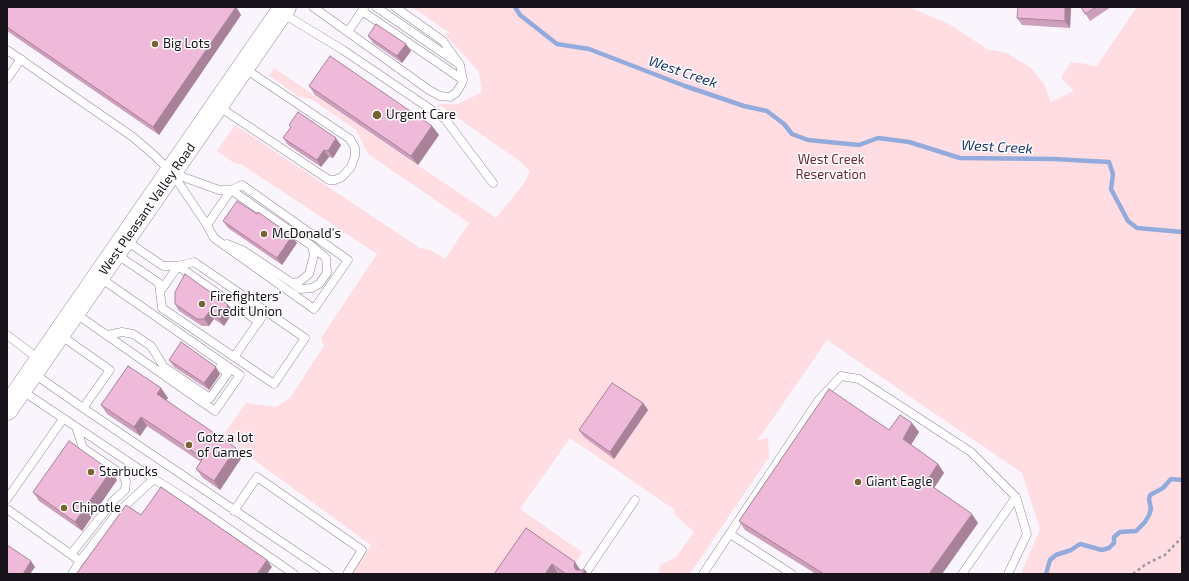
<!DOCTYPE html>
<html>
<head>
<meta charset="utf-8">
<style>
	body { margin:0 }
	#map { position:relative; width:1189px; height:581px; overflow:hidden; background:#faf5fd; font-family:"Exo 2",sans-serif }
	canvas { display:block }
	.frame { position:absolute; inset:0; border:8px solid #18131a; pointer-events:none }
</style>
</head>
<body>
<div id="map">
<canvas width="1189" height="581"></canvas>
<div class="frame"></div>
</div>
<script>
const ctx = document.querySelector('canvas').getContext('2d');
ctx.lineJoin = 'round';
function fill(path, color) {
  ctx.fillStyle = color;
  ctx.fill(path, 'evenodd');
}
function toPath(rows) {
  const path = new Path2D();
  for (const r of rows) {
    path.moveTo(r[0], r[1]);
    for (let i = 2; i < r.length; i += 2) path.lineTo(r[i], r[i + 1]);
  }
  return path;
}
function trace(path, color, width, dash) {
  ctx.strokeStyle = color;
  ctx.lineWidth = width;
  ctx.lineCap = dash ? 'butt' : 'round';
  ctx.setLineDash(dash || []);
  ctx.stroke(path);
}
function label(font, color, halo, rows, align = 'center') {
  ctx.font = font + ' "Exo 2",sans-serif';
  ctx.lineWidth = 3;
  ctx.setLineDash([]);
  ctx.textBaseline = 'middle';
  ctx.strokeStyle = halo;
  ctx.fillStyle = color;
  for (const [text, x, y, turn = 0] of rows) {
    ctx.save();
    ctx.translate(x, y);
    ctx.rotate((+turn || 0) * Math.PI / 180);
    ctx.textAlign = isNaN(turn) ? turn : align;
    if (halo) ctx.strokeText(text, 0, 0);
    ctx.fillText(text, 0, 0);
    ctx.restore();
  }
}
const green = toPath([
	[412,7,909,7,949,24,987,49,1007,53,1031,68,1044,84,1051,102,1074,91,1061,78,1071,62,1087,64,1096,67,1137,7,1182,7,1182,574,1021,574,1040,529,1022,473,827,340,758,440,768,438,769,457,690,574,659,574,660,565,676,557,694,532,673,513,675,510,570,438,520,509,582,552,569,574,352,574,371,545,250,457,224,434,246,403,276,407,290,398,324,346,321,338,377,254,241,164,234,163,217,151,235,125,420,248,431,250,445,259,469,223,368,154,356,130,313,100,298,96,269,75,274,68,496,218,525,182,530,171,518,160,438,104,458,104,482,92,479,72,444,33,451,34]
]);
const stream = toPath([
	[515,7,520,15,557,44,589,49,685,86,744,106,767,111,784,124,792,134,808,140,859,145,878,138,909,142,960,158,1053,159,1109,162,1113,174,1111,189,1128,221,1137,228,1182,232],
	[1046,574,1050,560,1056,555,1071,550,1080,544,1102,550,1109,548,1114,543,1114,537,1120,532,1136,531,1145,522,1149,515,1151,509,1149,499,1150,495,1163,488,1171,479,1182,480]
]);
const path = toPath([
	[1133,574,1146,564,1165,555,1182,537]
]);
const service = toPath([
	[313,7,429,90,440,96,450,97,456,93,461,85,463,80,460,65,443,41,395,7],
	[376,7,456,62],
	[362,11,463,80],
	[282,13,343,50,445,119,493,183],
	[348,32,364,8],
	[7,50,133,137,155,156,172,173,207,225,214,238,314,309,348,260,242,185,231,190,219,190,172,173],
	[7,79,21,59],
	[218,106,329,180,335,180,342,177,351,167,355,156,355,148,350,139,244,68],
	[207,225,231,190,312,246,314,255,309,274,299,282,292,283,244,251,227,244],
	[116,254,159,283,162,308,274,384,305,338,194,262,178,266,163,266,125,240],
	[292,283,300,289,312,288,319,284,327,273,326,258,312,246],
	[160,292,178,266,259,322],
	[75,313,215,411,240,375,99,277],
	[7,335,40,360],
	[107,335,122,332,133,334,151,346,164,367,210,398,228,373,220,367],
	[234,357,266,311],
	[33,373,83,408,110,370,60,335],
	[83,408,329,574],
	[154,479,186,499,294,574],
	[7,499,63,419],
	[7,509,80,561,117,513,154,479,21,390],
	[234,511,257,477,362,550,347,574],
	[730,534,792,574],
	[71,554,114,500,125,490,126,482,123,475,83,448,76,427],
	[72,574,80,561],
	[585,574,635,500],
	[703,574,818,401,841,376,859,379,971,452,1016,497,1027,534,1008,574],
	[962,574,1016,497]
]);
const secondary = toPath([
	[7,409,285,7]
]);
const wall = toPath([
	[7,7,236,7,241,15,159,135,7,31],
	[1071,7,1070,28,1022,25,1017,18],
	[1081,7,1111,7,1090,21],
	[368,36,411,51,402,63,373,43],
	[309,86,432,126,439,135,418,165,315,95],
	[289,125,341,145,333,158,329,157,321,167,288,145,283,138,291,127],
	[257,214,292,236,297,243,282,265,228,228,223,221],
	[175,304,228,305,233,312,224,326,214,319,209,326,202,326,179,311],
	[169,360,220,374,209,390,174,367],
	[161,388,168,398,166,400,242,457,220,490,203,478,196,469,201,462,147,426,140,436,107,414,101,405],
	[643,403,648,410,614,459,584,437,579,430],
	[912,423,919,432,911,445,938,464,944,473,934,488,978,523,942,574,816,574,745,530,739,521,889,430],
	[111,471,117,480,82,531,39,501,33,492],
	[526,528,580,570,588,574,560,574,558,573]
]);
const shadedWall = toPath([
	[236,7,241,15,159,135,153,127],
	[1065,7,1071,7,1070,28,1065,21],
	[406,44,411,51,402,63,397,56],
	[432,126,439,135,418,165,411,156],
	[336,138,341,145,333,158,328,151],
	[324,150,329,157,321,167,317,160],
	[292,236,297,243,282,265,277,258],
	[228,305,233,312,224,326,219,319],
	[209,312,214,319,209,326,204,319],
	[216,367,220,374,209,390,204,383],
	[161,388,168,398,164,403,157,394],
	[643,403,648,410,614,459,610,452],
	[141,417,147,426,140,436,134,427],
	[912,423,919,432,909,448,903,439],
	[236,448,242,457,220,490,214,481],
	[938,464,944,473,932,491,926,482],
	[111,471,117,480,82,531,75,522],
	[972,514,978,523,942,574,929,574],
	[267,560,272,567,267,574,257,574],
	[31,561,35,567,30,574,23,574],
	[575,562,581,571,576,570,574,566],
	[552,564,558,573,557,574,545,574],
	[585,570,588,574,582,574]
]);
const building = toPath([
	[7,7,236,7,153,127,7,27,7,7],
	[1018,7,1065,7,1065,21,1017,18,1018,7],
	[1081,7,1096,7,1085,14,1081,7],
	[376,24,406,44,397,56,368,36,376,24],
	[330,56,432,126,411,156,309,86,330,56],
	[298,112,336,138,328,151,324,150,317,160,283,138,291,127,289,125,298,112],
	[237,201,257,214,258,212,292,236,277,258,223,221,237,201],
	[185,274,228,305,219,319,209,312,204,319,197,319,175,304,175,292,185,274],
	[181,342,216,367,204,383,169,360,181,342],
	[128,366,161,388,157,394,236,448,214,481,196,469,203,458,141,417,134,427,101,405,128,366],
	[612,383,643,403,610,452,579,430,612,383],
	[829,389,889,430,900,415,912,423,903,439,938,464,926,482,972,514,929,574,824,574,739,521,829,389],
	[69,441,111,471,75,522,33,492,69,441],
	[161,487,267,560,257,574,77,574,77,573,126,505,141,515,161,487],
	[526,528,575,562,574,566,576,570,585,570,582,574,566,574,552,564,545,574,494,574,526,528],
	[7,545,31,561,23,574,7,574,7,545]
]);
const markers = [
	[155,44,4,"#796232"],
	[377,115,5,"#796232"],
	[264,234,4,"#796232"],
	[202,304,4,"#796232"],
	[189,445,4,"#796232"],
	[91,472,4,"#796232"],
	[858,482,4,"#796232"],
	[64,508,4,"#796232"]
];
const poiNames = [
	["Big Lots",163,44],
	["Urgent Care",386,115],
	["McDonald's",272,234],
	["Firefighters'",210,297],
	["Credit Union",210,312],
	["Gotz a lot",197,438],
	["of Games",197,453],
	["Starbucks",99,472],
	["Giant Eagle",866,482],
	["Chipotle",72,508]
];
const parkNames = [
	["West Creek",831,160],
	["Reservation",831,175]
];
const streetNames = [
	["West Pleasant Valley Road",147,209,-55]
];
const waterNames = [
	["West Creek",683,72,19],
	["West Creek",997,147,3]
];
fill(green, '#ffdde2');
trace(stream, '#93abdc', 4.5);
trace(service, '#928797', 9);
trace(secondary, '#928797', 23);
trace(path, '#9d98a0', 2.5, [3, 3]);
trace(service, '#fff', 8);
trace(secondary, '#fff', 22);
fill(wall, '#ce9fbb');
fill(shadedWall, '#a78299');
fill(building, '#efb9da');
trace(building, '#a78299', 1);
for (const [x, y, r, color] of markers) {
  const dot = new Path2D();
  dot.arc(x, y, r, 0, 2 * Math.PI);
  ctx.fillStyle = color;
  ctx.fill(dot);
  trace(dot, '#fff', 1.5);
}
label('13px', '#18131a', '#fff', poiNames, 'left');
label('13px', '#70263a', '#fff', parkNames);
label('13px', '#18131a', '#fff', streetNames);
label('italic 14px', '#1c3670', '#fff', waterNames);
</script>
</body>
</html>
